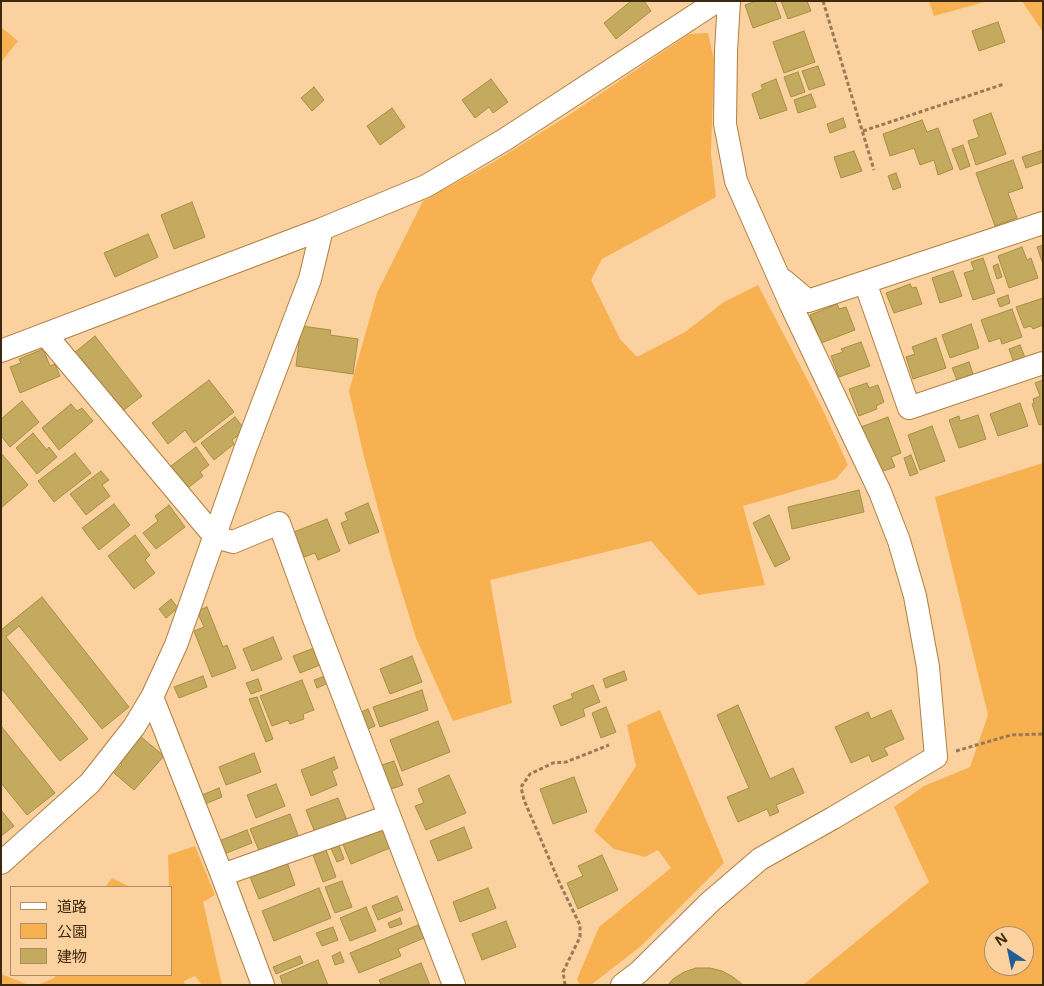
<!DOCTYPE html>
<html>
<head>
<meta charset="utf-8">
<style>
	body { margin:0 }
	#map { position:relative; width:1044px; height:986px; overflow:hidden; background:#fbd19f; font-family:"Open Sans","Noto Sans JP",sans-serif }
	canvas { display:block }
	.frame { position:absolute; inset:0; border:2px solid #3d290e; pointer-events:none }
	.legend { position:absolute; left:10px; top:886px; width:162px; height:90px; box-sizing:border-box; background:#fbd19f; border:1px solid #af8e65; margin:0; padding:6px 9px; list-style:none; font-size:15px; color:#3d290e }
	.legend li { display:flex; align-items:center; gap:10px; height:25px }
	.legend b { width:25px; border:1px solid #af8e65 }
	.north { position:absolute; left:984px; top:926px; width:50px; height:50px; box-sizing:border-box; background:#fbd19f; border:1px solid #af8e65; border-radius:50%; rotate:326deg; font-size:14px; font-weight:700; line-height:20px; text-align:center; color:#3d290e }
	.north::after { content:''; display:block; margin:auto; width:18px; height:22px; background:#255c94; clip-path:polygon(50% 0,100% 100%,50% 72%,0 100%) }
</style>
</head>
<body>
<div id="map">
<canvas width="1044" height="986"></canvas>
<div class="frame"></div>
<ul class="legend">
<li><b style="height:6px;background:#fff"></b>道路</li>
<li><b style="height:14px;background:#f8b151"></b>公園</li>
<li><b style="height:14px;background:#c4aa5e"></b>建物</li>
</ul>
<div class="north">N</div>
</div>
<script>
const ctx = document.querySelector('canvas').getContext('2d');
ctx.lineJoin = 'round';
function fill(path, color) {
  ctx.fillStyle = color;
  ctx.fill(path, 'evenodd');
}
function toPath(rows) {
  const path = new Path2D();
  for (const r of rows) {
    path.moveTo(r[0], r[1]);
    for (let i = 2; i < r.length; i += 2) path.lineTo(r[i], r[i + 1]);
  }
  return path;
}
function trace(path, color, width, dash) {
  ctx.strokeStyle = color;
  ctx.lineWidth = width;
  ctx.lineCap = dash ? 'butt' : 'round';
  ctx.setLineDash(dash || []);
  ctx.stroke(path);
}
const green = toPath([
	[929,1,988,1,934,16],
	[1022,1,1043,1,1043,32],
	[1,27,18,41,1,62],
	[708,33,714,60,711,154,716,197,602,259,591,280,620,339,637,357,685,332,724,302,758,285,821,406,848,465,836,479,743,506,765,585,698,595,651,541,490,580,512,703,453,721,416,638,391,557,364,457,349,391,377,293,423,201,492,163,569,115,689,34],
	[1043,463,1043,985,803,985,929,882,894,807,924,786,970,767,988,715,935,497],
	[994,936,1024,936,1024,966,994,966],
	[660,710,724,863,641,946,591,985,580,985,577,979,599,927,671,868,658,850,645,857,614,849,594,831,636,766,627,725],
	[195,846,215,895,203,902,222,985,202,985,195,976,184,981,185,985,37,985,54,978,56,975,171,975,171,887,169,887,168,855],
	[112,878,130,887,105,887],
	[1,974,29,985,1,985]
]);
const building = toPath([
	[631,1,644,1,651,11,616,39,604,23,631,1],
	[756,1,775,1,781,18,753,28,745,5,756,1],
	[781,1,807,1,811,11,788,19,781,1],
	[998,22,1005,42,979,51,972,31,998,22],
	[804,31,815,62,784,73,773,42,804,31],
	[818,66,825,85,809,90,802,71,818,66],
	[798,72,805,92,791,97,784,77,798,72],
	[491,79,508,102,493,113,489,107,475,118,462,100,491,79],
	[776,79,787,110,760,119,752,94,763,89,761,85,776,79],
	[314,87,324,100,312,111,301,98,314,87],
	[811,94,816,107,798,113,794,100,811,94],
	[392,108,405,127,380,145,367,126,392,108],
	[991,113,1006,154,976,165,968,141,979,137,973,120,991,113],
	[843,118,846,127,830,133,827,124,843,118],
	[922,120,927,132,938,128,953,169,938,175,934,160,920,165,914,148,890,156,883,134,922,120],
	[963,145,970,166,960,170,952,149,963,145],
	[1043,150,1043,162,1026,168,1022,157,1043,150],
	[854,151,862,171,841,178,834,157,854,151],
	[1013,160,1023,188,1008,193,1017,218,995,226,976,173,1013,160],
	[896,173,901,187,893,190,888,176,896,173],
	[192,202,205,237,174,249,161,215,192,202],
	[148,234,158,257,115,277,104,253,148,234],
	[1043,245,1043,264,1037,247,1043,245],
	[1022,247,1027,260,1031,258,1038,278,1009,288,998,256,1022,247],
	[983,258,995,293,973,300,964,273,974,270,971,262,983,258],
	[998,264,1002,277,997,279,993,266,998,264],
	[953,271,962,296,940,303,932,278,953,271],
	[910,284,912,288,916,287,922,304,894,313,886,293,910,284],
	[1008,295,1010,303,1000,307,997,299,1008,295],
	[1043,298,1043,325,1033,329,1031,326,1024,328,1016,307,1043,298],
	[837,304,839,309,846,307,855,330,821,343,810,315,837,304],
	[1012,309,1022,337,1002,344,1000,338,989,342,981,320,1012,309],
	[971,324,979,348,950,358,942,335,971,324],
	[301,326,331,330,330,335,358,339,353,374,296,366,301,326],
	[95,336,142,396,120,413,74,353,95,336],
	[936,338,946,368,913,379,906,357,915,354,912,347,936,338],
	[861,342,870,366,839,377,831,356,843,352,841,349,861,342],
	[1020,345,1026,360,1014,363,1009,349,1020,345],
	[43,349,50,366,55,364,60,376,20,393,10,367,21,363,19,359,43,349],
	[969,362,973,374,957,380,952,368,969,362],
	[209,380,234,412,194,443,185,430,168,444,152,423,209,380],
	[1043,380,1043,424,1039,425,1032,404,1034,403,1033,399,1040,396,1035,383,1043,380],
	[867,383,869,388,878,385,884,402,876,406,877,409,859,416,849,389,867,383],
	[22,401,39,422,10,447,1,436,1,419,22,401],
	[1020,403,1028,426,998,436,990,414,1020,403],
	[71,404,77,411,82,408,93,421,59,450,42,428,71,404],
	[978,415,986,439,959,448,949,420,959,416,960,421,978,415],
	[235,417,245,430,232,440,234,444,214,460,201,443,235,417],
	[888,417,901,453,891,457,895,467,877,473,861,427,888,417],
	[932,426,945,461,920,470,908,435,932,426],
	[33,433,47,450,49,447,57,457,37,474,16,448,33,433],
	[196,447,209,465,200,472,203,476,188,488,171,466,196,447],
	[1,453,28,485,1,508,1,453],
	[75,453,91,473,54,502,38,481,75,453],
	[911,455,918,473,910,476,904,458,911,455],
	[101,471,109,480,102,485,110,496,86,515,70,494,101,471],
	[859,490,864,512,792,529,788,507,859,490],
	[368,503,379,532,349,544,341,523,348,520,345,513,368,503],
	[114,504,130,525,99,550,82,528,114,504],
	[169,505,185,527,156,549,143,533,158,521,155,516,169,505],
	[769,515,790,559,775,567,753,523,769,515],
	[327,519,340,551,318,560,315,553,304,557,294,532,327,519],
	[135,535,150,555,145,560,155,573,134,589,108,556,135,535],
	[42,597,129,707,102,729,19,626,6,637,88,739,60,761,1,688,1,630,42,597],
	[171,599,178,608,166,618,159,609,171,599],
	[207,607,223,647,227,645,236,668,212,677,194,631,204,627,197,611,207,607],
	[273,637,282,659,252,671,243,649,273,637],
	[314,648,320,665,300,673,293,656,314,648],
	[412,656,422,682,390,694,380,669,412,656],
	[624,671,627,680,606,688,603,679,624,671],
	[203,676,207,687,179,698,174,687,203,676],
	[325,676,328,683,317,688,314,680,325,676],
	[258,679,262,690,251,694,246,683,258,679],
	[302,680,314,710,303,714,304,719,290,724,288,720,272,726,260,696,302,680],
	[593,685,600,702,583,709,585,716,561,726,553,706,573,698,571,694,593,685],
	[422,690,428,710,380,727,373,707,422,690],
	[257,697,273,739,266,742,249,699,257,697],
	[738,705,770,779,793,768,804,793,776,805,779,812,770,816,767,809,738,822,727,797,749,788,717,715,738,705],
	[606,707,616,732,601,738,592,713,606,707],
	[368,709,375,726,368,729,361,712,368,709],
	[891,710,904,739,884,748,888,755,872,762,869,755,851,763,835,727,868,712,871,719,891,710],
	[438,721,450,752,402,771,390,740,438,721],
	[1,726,55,793,27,815,1,783,1,726],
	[140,736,164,756,134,790,114,773,122,764,118,762,140,736],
	[254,753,261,772,226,785,219,767,254,753],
	[334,757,338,768,332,771,337,785,311,796,301,770,334,757],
	[394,761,403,785,388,790,379,766,394,761],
	[449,775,466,813,426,830,415,806,424,803,418,789,449,775],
	[574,777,587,812,553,824,540,789,574,777],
	[276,784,285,806,256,818,247,795,276,784],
	[219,788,222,797,205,804,202,795,219,788],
	[338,798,348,823,316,835,306,810,338,798],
	[1,810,14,826,1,836,1,810],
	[290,814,299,838,260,853,250,829,290,814],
	[382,826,390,848,351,864,342,842,382,826],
	[464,827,472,848,438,861,430,841,464,827],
	[247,830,252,843,224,854,219,841,247,830],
	[338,843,344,859,337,862,330,846,338,843],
	[326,850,336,877,323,882,313,855,326,850],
	[602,855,618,890,578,909,567,883,583,876,578,866,602,855],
	[287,862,295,885,259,899,250,877,287,862],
	[342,881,352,907,335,913,325,887,342,881],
	[319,888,331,918,274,941,262,911,319,888],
	[488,888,496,908,460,922,453,902,488,888],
	[397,896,403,910,378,920,372,906,397,896],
	[366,907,376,931,350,941,340,918,366,907],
	[400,918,402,924,390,928,388,923,400,918],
	[506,921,516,947,482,960,472,934,506,921],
	[418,925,424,938,398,949,401,956,359,973,350,953,418,925],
	[333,927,338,940,322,946,316,933,333,927],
	[340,952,344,962,335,965,332,956,340,952],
	[300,956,303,963,276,974,273,967,300,956],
	[318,960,328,985,283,985,280,976,318,960],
	[421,963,430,985,381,985,379,980,421,963],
	[696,968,710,968,722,971,733,977,743,985,668,985,673,979,684,972,696,968]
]);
const path = toPath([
	[823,1,874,170],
	[863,131,1004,84],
	[956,751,1011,735,1043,734],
	[565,985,563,972,580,937,580,925,560,884,524,800,521,787,530,774,553,763,566,762,609,745]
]);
const minor = toPath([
	[783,280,808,301,1043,223],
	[865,282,909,408,1043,363],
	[45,334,215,537,233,542,279,523,314,619,454,985],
	[1,351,322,229,426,186,504,140,717,1],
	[152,697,222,875,263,985],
	[1,863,90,783,134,727,152,697,176,645,245,450,310,279,322,229],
	[222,875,389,816],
	[622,985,639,972,710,902,760,859,833,818,936,757,928,667,915,596,899,541,880,492,791,305,736,181,725,124,726,51,729,1]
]);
fill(green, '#f8b151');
fill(building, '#c4aa5e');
trace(building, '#a78e42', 1);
trace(minor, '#b07f40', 24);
trace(path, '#997a54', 3, [4, 2.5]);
trace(minor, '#fff', 22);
</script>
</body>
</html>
